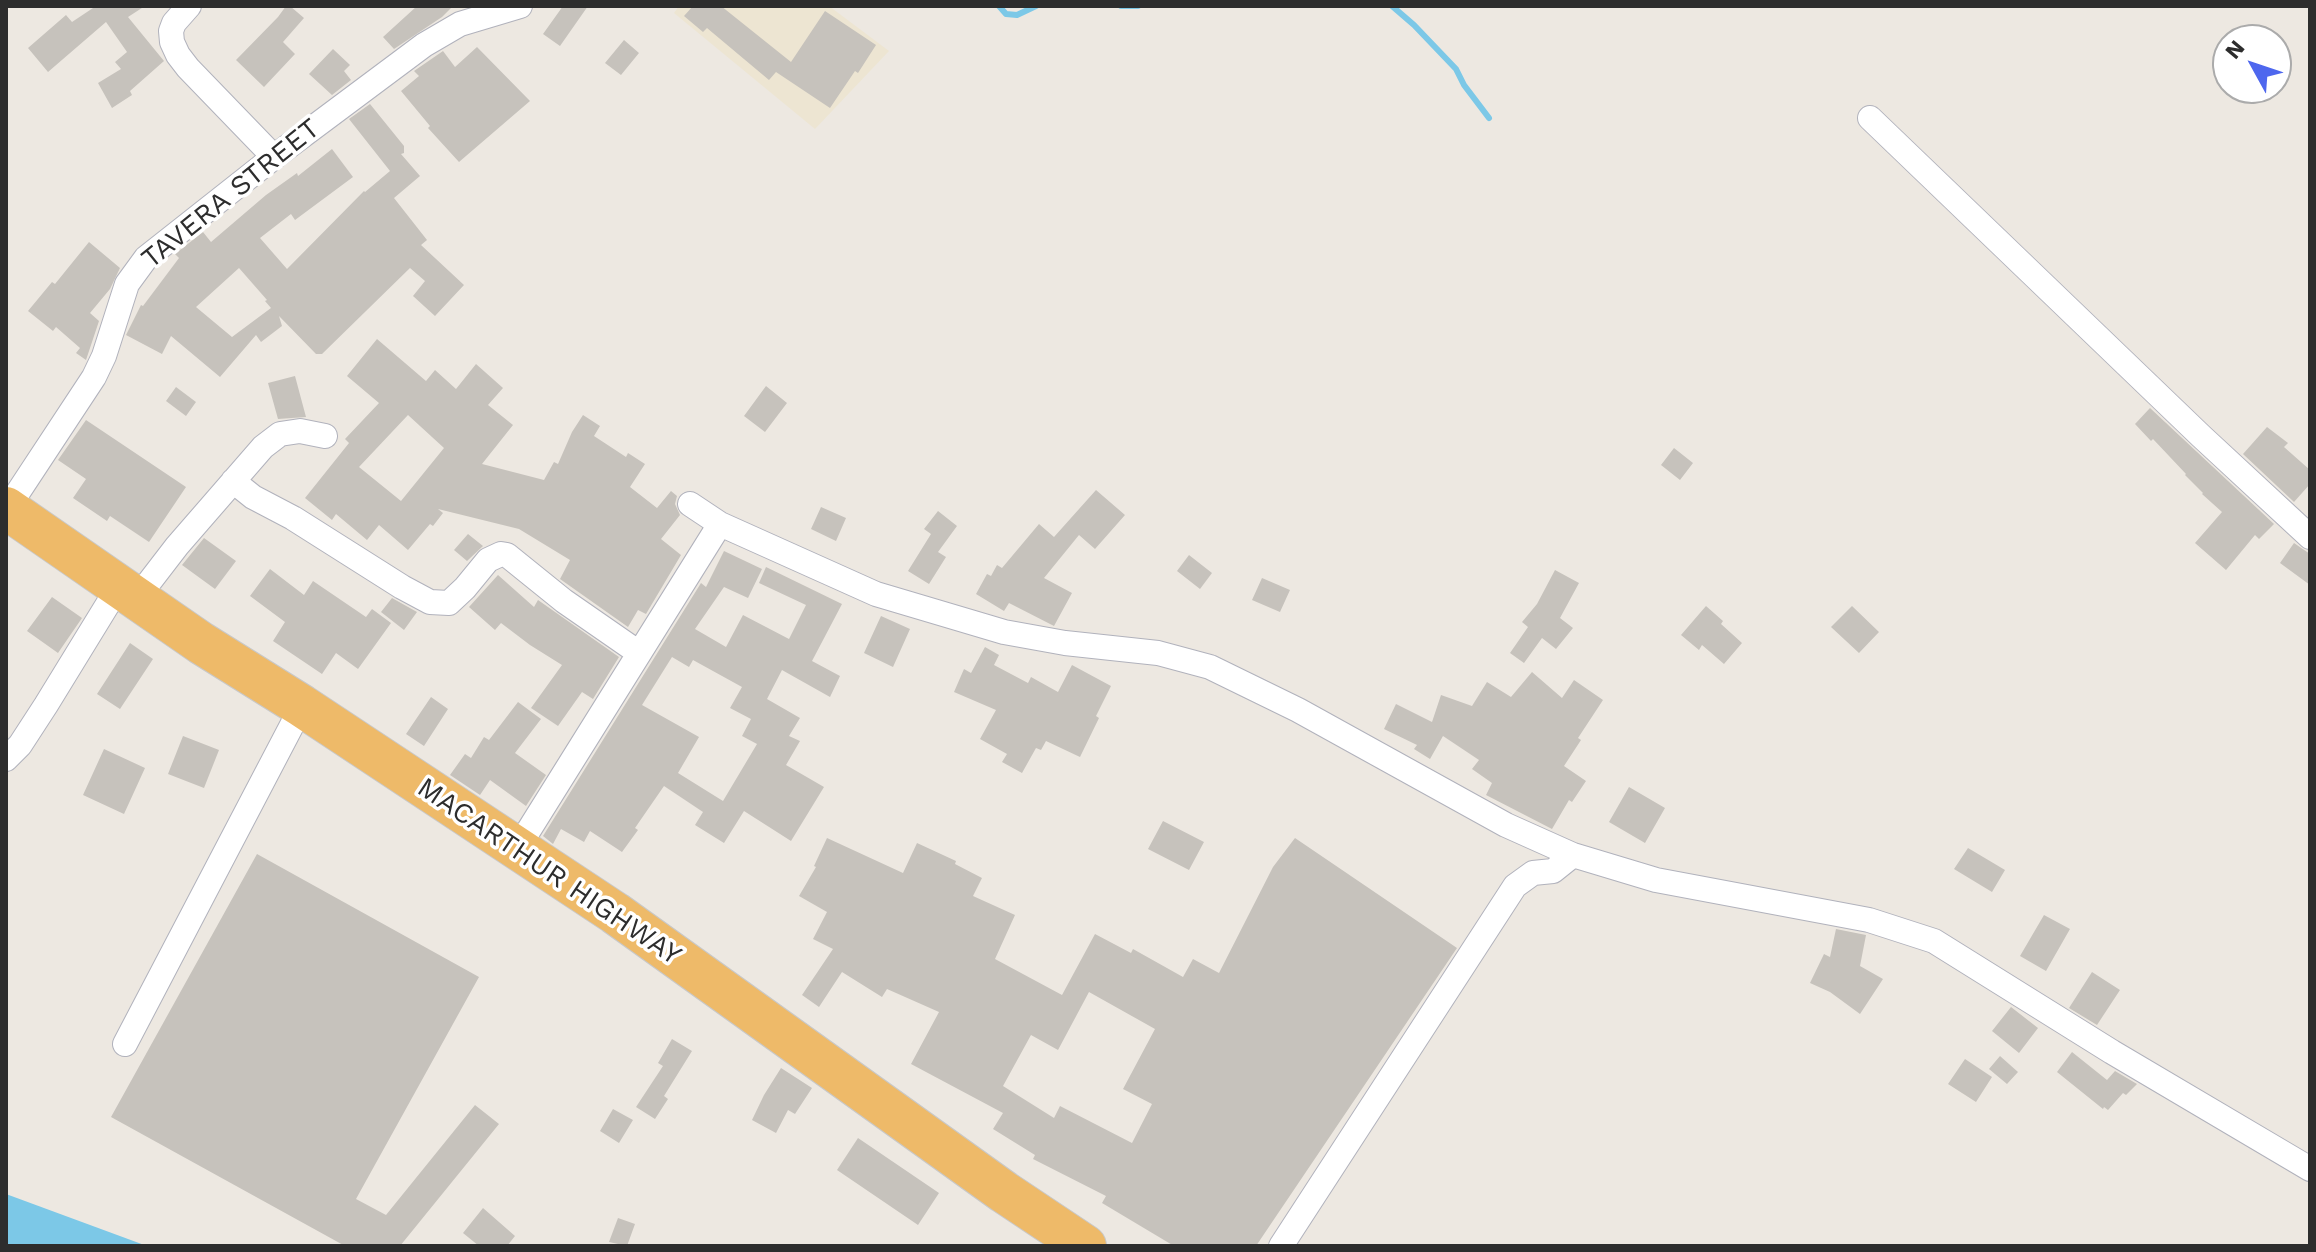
<!DOCTYPE html>
<html>
<head>
<meta charset="utf-8">
<style>
	body { margin:0 }
	#map { position:relative; width:2316px; height:1252px; overflow:hidden; background:#ede8e1; font-family:"Work Sans",sans-serif }
	canvas { display:block }
	.frame { position:absolute; inset:0; border:8px solid #2d2d2d; pointer-events:none }
	.north { position:absolute; left:2212px; top:24px; width:80px; height:80px; box-sizing:border-box; background:#fff; border:2px solid #ababab; border-radius:50%; rotate:310deg; font-size:22px; font-weight:700; line-height:32px; text-align:center; color:#2d2d2d }
	.north::after { content:''; display:block; margin:auto; width:28px; height:36px; background:#4e67ee; clip-path:polygon(50% 0,100% 100%,50% 72%,0 100%) }
</style>
</head>
<body>
<div id="map">
<canvas width="2316" height="1252"></canvas>
<div class="frame"></div>
<div class="north">N</div>
</div>
<script>
const ctx = document.querySelector('canvas').getContext('2d');
ctx.lineJoin = 'round';
function fill(path, color) {
  ctx.fillStyle = color;
  ctx.fill(path, 'evenodd');
}
function toPath(rows) {
  const path = new Path2D();
  for (const r of rows) {
    path.moveTo(r[0], r[1]);
    for (let i = 2; i < r.length; i += 2) path.lineTo(r[i], r[i + 1]);
  }
  return path;
}
function trace(path, color, width, dash) {
  ctx.strokeStyle = color;
  ctx.lineWidth = width;
  ctx.lineCap = dash ? 'butt' : 'round';
  ctx.setLineDash(dash || []);
  ctx.stroke(path);
}
function label(font, color, halo, rows, align = 'center') {
  ctx.font = font + ' "Work Sans",sans-serif';
  ctx.lineWidth = 7;
  ctx.setLineDash([]);
  ctx.textBaseline = 'middle';
  ctx.strokeStyle = halo;
  ctx.fillStyle = color;
  for (const [text, x, y, turn = 0] of rows) {
    ctx.save();
    ctx.translate(x, y);
    ctx.rotate((+turn || 0) * Math.PI / 180);
    ctx.textAlign = isNaN(turn) ? turn : align;
    if (halo) ctx.strokeText(text, 0, 0);
    ctx.fillText(text, 0, 0);
    ctx.restore();
  }
}
const education = toPath([
	[679,6,829,6,889,51,815,129,674,13]
]);
const water = toPath([
	[6,1194,147,1246,6,1246]
]);
const stream = toPath([
	[999,6,1006,14,1017,15,1036,6],
	[1121,6,1138,6],
	[1392,6,1414,25,1456,69,1464,85,1489,118]
]);
const building = toPath([
	[96,6,145,6,128,17,164,61,130,91,132,95,112,108,98,83,121,69,115,62,127,52,106,22,48,72,28,48,66,15,72,22],
	[286,6,290,6,304,18,283,42,295,54,264,87,236,60,278,17],
	[417,6,453,6,442,17,394,49,383,37],
	[563,6,588,6,560,46,543,34],
	[693,6,721,6,791,62,825,11,876,45,858,73,855,71,830,108,776,72,769,80,707,28,703,32,684,16],
	[624,40,639,53,621,75,605,63],
	[477,47,530,101,459,162,428,128,430,126,401,91,419,76,414,71,443,51,455,67],
	[333,49,350,65,344,71,351,80,332,95,309,74],
	[370,104,404,146,404,153,401,154,420,176,394,198,427,240,421,245,464,285,435,316,413,296,425,281,410,268,322,354,316,354,279,316,282,326,261,342,256,335,220,377,171,336,162,354,126,335,141,305,143,306,179,258,175,254,203,232,211,242,266,195,297,173,298,176,332,149,353,177,295,220,291,214,260,238,287,269,364,191,365,192,390,171,349,119],
	[239,268,267,300,265,301,271,308,232,337,196,307],
	[89,242,120,268,110,289,90,313,99,321,86,360,76,353,80,348,56,327,53,331,28,311,52,282,55,284],
	[377,339,426,381,435,370,456,389,476,364,503,388,488,405,513,425,482,464,544,480,554,462,558,464,572,432,583,415,600,426,594,436,626,457,628,453,645,464,630,487,657,508,671,491,677,496,675,504,680,515,661,539,681,555,646,614,638,610,628,627,560,579,570,560,519,529,438,509,443,513,433,526,430,524,408,550,379,525,367,540,336,514,332,520,305,498,349,443,345,439,379,403,347,376],
	[408,415,444,448,401,501,359,467],
	[295,376,306,417,278,419,268,383],
	[766,386,787,403,765,432,744,416],
	[176,387,196,402,186,416,166,401],
	[2150,408,2274,524,2259,539,2255,535,2226,570,2195,543,2222,512,2202,494,2203,493,2185,475,2186,474,2153,439,2151,441,2135,424],
	[86,420,186,487,149,542,110,516,107,521,73,498,86,479,58,460],
	[2267,427,2288,443,2284,447,2310,470,2310,484,2294,502,2243,454],
	[1674,448,1693,463,1680,480,1661,465],
	[1096,490,1125,515,1095,549,1079,535,1044,578,1072,593,1054,626,1009,603,1004,611,976,594,987,574,991,576,997,565,1002,568,1039,524,1054,537],
	[821,507,846,518,836,541,811,529],
	[938,511,957,526,938,552,946,557,929,584,908,571,931,534,924,529],
	[468,534,483,546,467,561,454,550],
	[204,538,236,561,215,589,182,565],
	[2294,543,2310,554,2310,585,2280,563],
	[724,551,762,569,748,598,724,587,695,629,726,647,743,615,789,639,806,605,759,583,766,567,842,604,812,661,840,676,830,697,782,670,767,699,800,718,789,736,800,741,786,765,824,787,791,841,744,811,724,843,695,825,703,812,664,786,635,828,638,830,622,852,590,831,584,842,561,829,553,844,543,836,701,583,706,587],
	[672,657,689,667,693,660,742,687,730,708,751,719,742,736,757,744,723,801,678,773,699,737,642,705],
	[1189,555,1212,573,1200,589,1177,571],
	[270,569,304,595,313,581,366,617,372,609,391,623,358,669,336,653,322,674,273,641,285,622,250,596],
	[1555,570,1579,583,1560,618,1573,628,1556,649,1542,638,1524,663,1510,653,1528,627,1522,622,1537,604],
	[498,575,534,607,538,600,619,657,593,699,582,692,558,726,531,708,562,665,530,645,501,623,495,630,469,607],
	[1262,578,1290,590,1280,612,1252,600],
	[52,597,82,618,58,653,27,631],
	[392,598,417,612,404,630,381,612],
	[1706,606,1723,621,1721,624,1742,643,1724,664,1702,645,1699,650,1681,635],
	[1852,606,1879,632,1859,653,1831,627],
	[881,616,910,629,893,667,864,653],
	[130,643,153,659,120,709,97,694],
	[985,647,999,655,994,665,1028,683,1031,677,1058,692,1072,665,1111,686,1096,716,1099,718,1080,757,1046,741,1041,750,1036,748,1022,773,1002,762,1007,754,980,739,996,710,954,692,964,669,971,673],
	[1532,672,1562,698,1574,680,1603,700,1578,738,1581,740,1564,766,1586,781,1572,802,1569,800,1552,829,1486,795,1492,783,1472,769,1479,760,1443,736,1430,759,1414,749,1417,745,1384,729,1396,704,1432,722,1441,695,1472,706,1487,682,1511,697],
	[431,697,448,709,424,746,406,734],
	[518,702,541,719,515,753,546,775,526,806,490,780,480,795,450,775,465,754,471,758,484,737,489,740],
	[183,736,219,750,204,788,168,774],
	[104,749,145,768,124,814,83,795],
	[1629,787,1665,808,1645,843,1609,822],
	[1163,821,1204,842,1189,870,1148,849],
	[827,838,903,873,917,843,956,861,955,864,982,878,973,896,1015,915,995,959,1062,995,1095,934,1131,953,1133,949,1183,977,1193,959,1219,973,1273,867,1295,838,1457,948,1256,1246,1174,1246,1102,1203,1106,1196,1033,1159,1035,1155,993,1129,1003,1113,911,1064,939,1012,887,989,882,997,842,972,819,1007,802,995,833,949,813,939,827,912,799,896,816,867,814,866],
	[1089,992,1155,1029,1123,1089,1152,1104,1132,1143,1060,1106,1054,1118,1003,1086,1031,1035,1058,1050],
	[1968,848,2005,870,1992,892,1954,869],
	[257,854,479,977,356,1199,386,1215,475,1105,499,1124,400,1246,345,1246,111,1117],
	[2044,915,2070,929,2046,971,2020,956],
	[1836,929,1866,935,1860,966,1883,979,1860,1014,1830,992,1810,983,1824,954,1830,957],
	[2092,972,2120,990,2097,1025,2069,1008],
	[2011,1007,2038,1028,2019,1053,1992,1031],
	[672,1039,692,1051,664,1096,668,1099,655,1119,636,1107,663,1066,658,1063],
	[2072,1052,2107,1080,2115,1071,2137,1084,2126,1095,2123,1093,2108,1110,2104,1107,2103,1109,2057,1072],
	[2000,1056,2018,1072,2007,1084,1989,1069],
	[1965,1059,1992,1077,1976,1102,1948,1084],
	[781,1068,812,1088,795,1114,788,1110,776,1133,752,1120,764,1095],
	[613,1109,633,1120,619,1143,600,1131],
	[858,1138,939,1193,918,1225,837,1170],
	[483,1208,515,1236,507,1246,479,1246,463,1233],
	[618,1218,635,1224,627,1246,609,1242]
]);
const minor = toPath([
	[189,6,174,23,171,31,172,42,178,55,188,68,274,157],
	[1870,118,2201,436,2310,537],
	[233,481,253,497,293,518,402,587,430,602,449,603,465,588,488,560,501,554,507,555,564,601,639,653],
	[690,504,720,524,876,594,1004,632,1065,643,1158,653,1210,667,1298,710,1506,825,1573,855,1656,880,1869,920,1934,941,2112,1052,2310,1169],
	[7,509,94,377,104,356,127,284,146,258,274,157,424,45,460,24,520,6],
	[137,598,177,546,263,447,280,434,300,431,325,436],
	[6,759,20,745,46,705,119,586],
	[517,849,720,524],
	[125,1044,302,706],
	[1281,1246,1515,886,1533,873,1553,871,1573,855]
]);
const trunk = toPath([
	[6,508,201,643,302,706,615,913,1004,1192,1085,1246]
]);
const streetNames = [
	["TAVERA STREET",231,194,-39],
	["MACARTHUR HIGHWAY",549,872,34]
];
fill(education, '#ede5d2');
fill(water, '#7cc8e7');
trace(stream, '#7cc8e7', 6);
fill(building, '#c6c2bc');
trace(minor, '#b1b2bc', 26);
trace(trunk, '#c8c8c8', 44);
trace(minor, '#fff', 24);
trace(trunk, '#eeba69', 42);
label('28px', '#2d2d2d', '#fff', streetNames);
</script>
</body>
</html>
